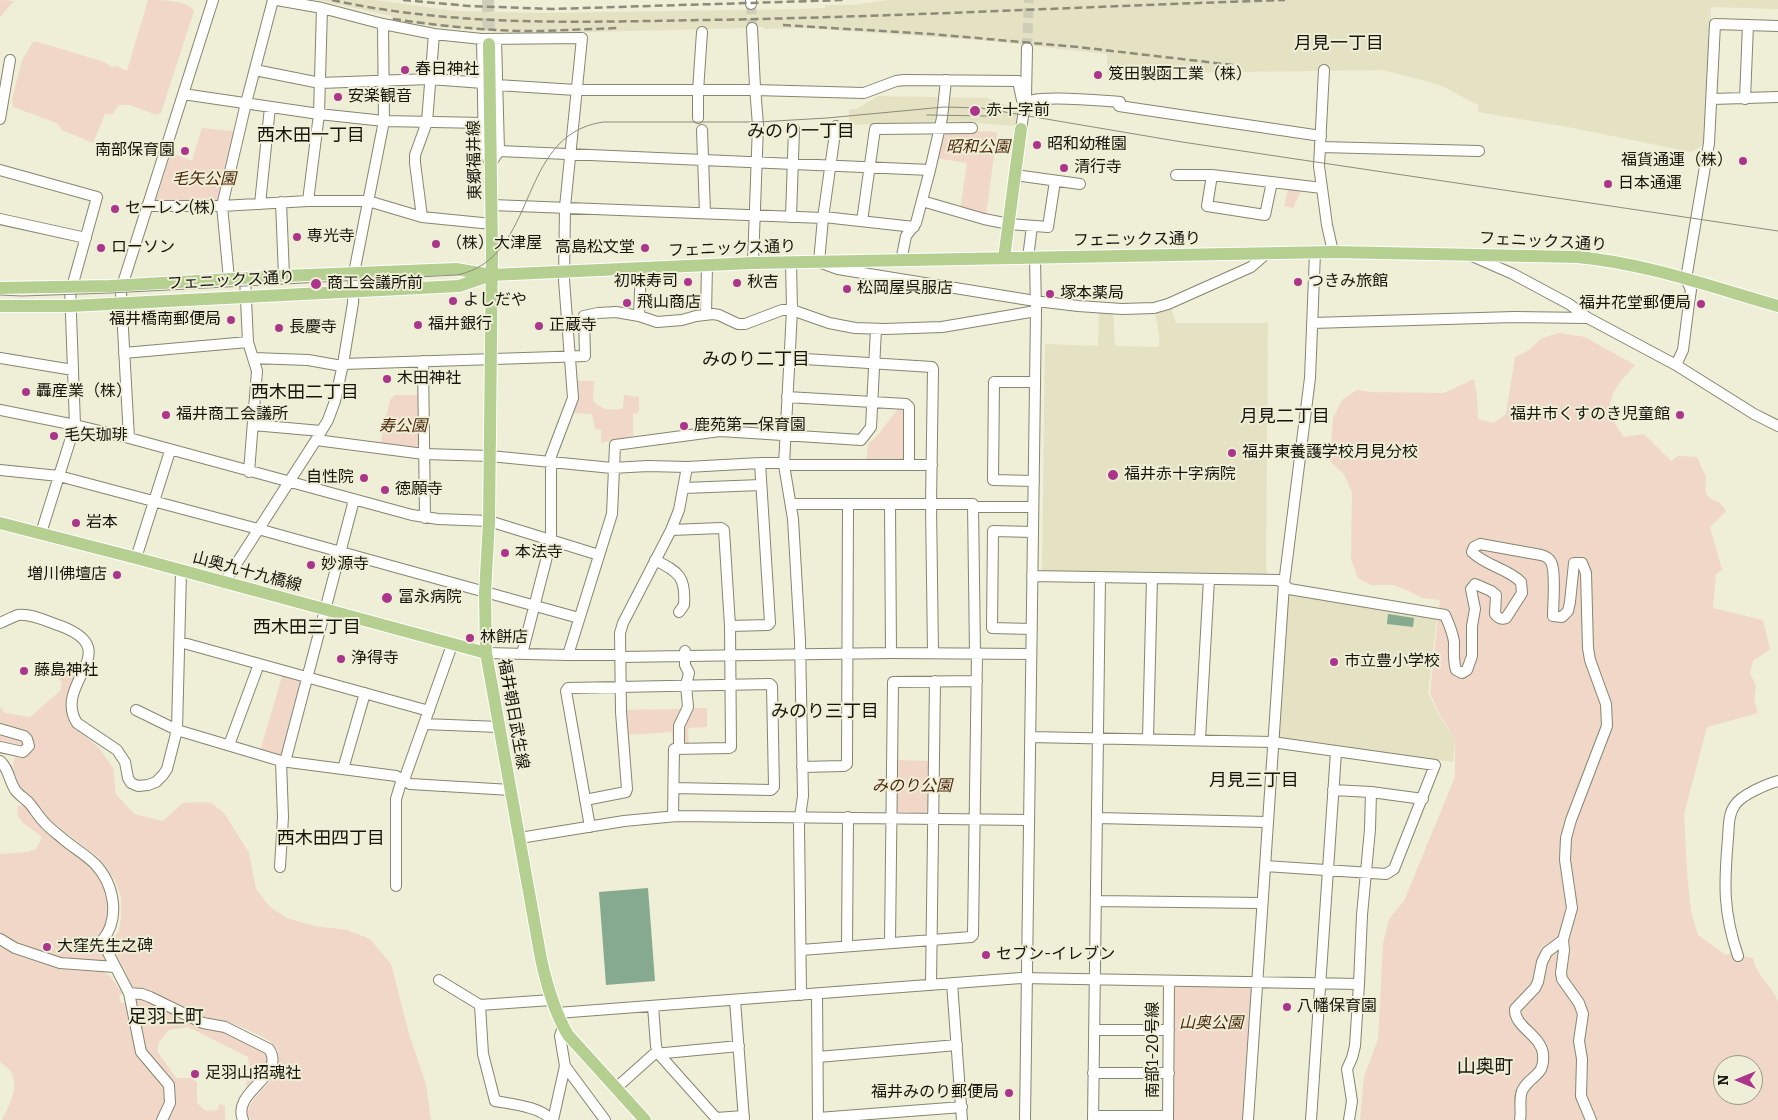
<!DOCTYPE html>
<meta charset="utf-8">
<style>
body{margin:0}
#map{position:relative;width:1778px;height:1120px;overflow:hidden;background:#efeed6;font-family:Bitter,serif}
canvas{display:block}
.north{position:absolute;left:1713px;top:1055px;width:50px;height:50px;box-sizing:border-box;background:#efeed6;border:1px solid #989886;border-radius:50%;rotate:270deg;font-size:14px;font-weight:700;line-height:20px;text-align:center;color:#16160d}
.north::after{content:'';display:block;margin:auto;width:18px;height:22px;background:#ac358c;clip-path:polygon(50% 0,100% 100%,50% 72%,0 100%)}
</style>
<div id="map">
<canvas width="1778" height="1120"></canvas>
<div class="north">N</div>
</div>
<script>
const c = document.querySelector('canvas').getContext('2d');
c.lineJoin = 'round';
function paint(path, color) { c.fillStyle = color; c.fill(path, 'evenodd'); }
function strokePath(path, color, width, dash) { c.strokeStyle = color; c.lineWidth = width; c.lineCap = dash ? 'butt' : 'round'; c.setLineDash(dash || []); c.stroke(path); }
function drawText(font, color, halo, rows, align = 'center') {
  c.font = font + ' Bitter,"Noto Sans JP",serif'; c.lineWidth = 4; c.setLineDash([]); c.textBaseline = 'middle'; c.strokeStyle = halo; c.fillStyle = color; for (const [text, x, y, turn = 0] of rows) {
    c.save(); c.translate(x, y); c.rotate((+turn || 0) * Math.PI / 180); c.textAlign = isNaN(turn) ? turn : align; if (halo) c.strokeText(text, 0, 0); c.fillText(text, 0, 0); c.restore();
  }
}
const built = new Path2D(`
 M317,0H375L456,11L542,13L803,9L825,8V5H854L889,0H1778V9L1711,7L1709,88L1705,144L1691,152L1568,127L1478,112V105L1442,86L1426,81L1383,70L1107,74V54L980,40L801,28L763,29V27H749L748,28L508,34L506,32L448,28L391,21L392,16Z
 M878,96L987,98L1018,109L1015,126L950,121L849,125V109H857Z
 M1171,307L1176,323H1268L1266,564L1267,576L1042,572L1045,344L1098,346L1099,310L1113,311L1115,346L1159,347V335L1155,311Z
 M1291,592L1437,616L1428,693L1440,717L1455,739L1453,762L1281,738L1277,734L1287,595Z`);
const green = new Path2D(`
 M0,0L14,1L0,17Z
 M148,0C160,0 189,0 194,11L161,113L157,115L130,105H118L113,114H105L93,143L62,130L57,123L13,107L12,99L22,60L33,42H38L104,62L111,67L117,66L127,71Z
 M202,128L240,132L221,202L155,203L171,153L192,161Z
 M940,129L997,132L986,215L960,210L967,163L935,158Z
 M1289,186L1303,187L1293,208L1284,206Z
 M1559,333L1585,337L1635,365C1611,392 1599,404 1624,437L1644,434L1671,461L1678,456L1697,457L1706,477L1705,491L1709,498L1720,503L1726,511L1710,527L1722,570L1716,574L1713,608L1763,620L1770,649L1753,661L1750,673L1756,686L1754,700L1758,713L1707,727L1684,814L1687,872L1691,912L1698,935L1726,955L1734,952L1741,956L1753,958C1756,975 1772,986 1778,1001V1120H1360L1364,1077L1378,1039L1383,944L1389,919L1404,901L1455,777V739L1440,715L1430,693L1440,600L1422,598L1407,590L1393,585H1371L1358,578L1351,559L1352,492L1344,474L1330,461L1333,418L1343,399L1357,390L1371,392L1444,393L1474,379L1477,397L1478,419L1494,423L1506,414L1515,357L1529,350L1542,338ZM1723,1065H1753V1095H1723Z
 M575,381H594L593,401C604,411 609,410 623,409L624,395L639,397V412L633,414V436L601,443V430L595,429L592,414L571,413Z
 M395,395H421L419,449L380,445L390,400Z
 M900,406H904L907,458L903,462L866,461L868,444L878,435Z
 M84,664L69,692L67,714L70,722L100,749L113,768L116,794L134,814L163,821L183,803L200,802L211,803L224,813L249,853L256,889L270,907L287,918L314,926L347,930L370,939L391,964L409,1034L426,1084L431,1120H251L247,1115C251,1094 279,1080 279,1060C279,1053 278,1048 272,1043C266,1037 240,1026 231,1023C223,1020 213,1020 205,1017C180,1008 160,990 134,989L110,942L119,931L121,918V897L115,880L98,857L48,819L39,806L15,781L13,764L16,753L32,742L0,725V707L5,713L30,717L60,691L62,684L56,672V666Z
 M283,673L305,679L283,759L260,752Z
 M684,688L693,708H707V727L688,728L689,745H673L672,732L626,735L624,710L682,709Z
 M0,732L23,738L25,745L21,748L0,743Z
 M895,760L929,761V808L925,814H899L895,809Z
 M25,804L100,877L107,890L109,919L104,933L110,964L62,959L16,944L0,935V854L27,852L36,849L42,837C32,828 13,821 18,806Z
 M0,946L21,957L60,969L104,972L111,977L123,994L119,996L121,1003H125L138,1057L165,1086L166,1104L156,1120H2C12,1100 25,1077 0,1062Z
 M1176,985L1250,986L1252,989L1244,1120H1171L1173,988Z
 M141,997L225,1030L267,1051L269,1063L247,1093L246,1084L250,1072L248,1057L188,1027L169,1030L159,1042L157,1051L176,1078H191L197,1082V1103L206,1111L217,1110L220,1104L225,1106V1120H166L174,1104L147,1056L133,999Z`);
const water = new Path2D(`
 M1388,614L1414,618L1413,627L1387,624Z
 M648,888L655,981L606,985L599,892Z`);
const minorTunnel = new Path2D(`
 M751,4L752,28
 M1027,48L1029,0`);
const majorTunnel = new Path2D(`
 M488,0L489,44`);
const minor = new Path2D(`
 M277,0L322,8L383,24L434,34L482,39L582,38L565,207L564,280L573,398L551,456V541L522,654
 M751,0V4
 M752,28L755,87L758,125L753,263
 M482,39L484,153L491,163L499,151L496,39
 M255,70L320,83L430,79L483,83
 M1324,70L1319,166L1327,225L1333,252
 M497,85L576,90H755L864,93L896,81L904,80L1018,81L1022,100C1028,103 1034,99 1041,99C1067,97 1094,100 1120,102L1119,106L1321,136
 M183,94L319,114L384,121L483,123
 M1712,99L1778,97
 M1745,99L1748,25
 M698,118V91L702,32
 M0,119L10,60
 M836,126L823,218L819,262L838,269L1029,300L1078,306L1122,309L1154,308L1168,304L1251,267L1267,253
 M1021,129L1026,98L1027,48
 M702,130L705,213
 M1320,147L1479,151
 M499,151L930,170
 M0,170L97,197L72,287
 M1015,175L1080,184
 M1176,175H1212L1322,188
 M1212,175L1207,206L1265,215L1272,182
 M308,201L319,114L322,8
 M922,201L984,219L1009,224L1048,227L1055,181
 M281,202L284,276
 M260,204L270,107
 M492,205L823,218
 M147,206H222L308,201H368L422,217L492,224
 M422,217L415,163V155L427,122L434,34
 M791,217L794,129
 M824,217L914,227
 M0,219L86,238
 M862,221L875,129L972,128
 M1472,256L1513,274L1569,304L1588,318L1676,365L1754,414L1778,426
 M1028,258L1032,226
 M901,261L906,236L916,223L930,170L942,118L946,80
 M791,262L792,310L784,465L793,519L800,640L803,796L799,824L801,995
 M245,278L248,342L257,371L249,472
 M229,279L222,206L246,103L273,0
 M706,315L707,265
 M639,316L641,269
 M1312,323L1514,317L1588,318
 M124,353L248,342
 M0,358L73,370
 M253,358L308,360L342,366
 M789,358L932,367L933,369L931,504L933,653
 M423,361L425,518
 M343,364L585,356L584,316L598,313L616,312L639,316L657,322L682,320L696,316L713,314L719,315L738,324H745L782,310H792L829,323L855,328L885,329L942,327L1036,311
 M1676,365L1683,350L1689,303L1691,290L1686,279L1709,143L1715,24L1778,26
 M787,397L906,404L909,407V464
 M0,410L75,425L129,438L412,515L438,519L489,521L599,555
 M253,425L321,431
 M129,438L121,293L123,283L213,0
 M316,440L424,454L490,456L612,468L648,466L687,467L760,463
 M784,465H932
 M0,470L59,476L258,529L579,618
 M1034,481L993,480L994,382H1035
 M684,488L761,485
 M791,504H973L975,653
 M890,504L891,653
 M973,507H1033
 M671,530L721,528L724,530L730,626L731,747L729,748L674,749L673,816
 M41,533L75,425L70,287
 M136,558L170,451
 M655,560C679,572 686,577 684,605L679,612
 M1032,576L1279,580L1289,589L1445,615C1449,624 1453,633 1454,642C1454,652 1453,661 1456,670L1462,673L1467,670L1472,656V626L1475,609L1471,589L1475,584L1491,591L1496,595L1495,614C1498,618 1501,620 1506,618L1522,593L1521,582C1507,568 1486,566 1472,552L1474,547L1480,544L1541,555C1545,556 1549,558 1551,562C1556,571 1553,605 1553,616L1562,617L1568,611L1570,602L1574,563H1582L1586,573L1588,648L1590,660L1606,704L1607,726L1571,820L1566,838L1565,860L1572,908L1563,940L1564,950L1561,973L1562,979L1579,1003L1583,1014L1579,1041L1582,1059L1581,1096L1591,1120
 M224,583L316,440L328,420L335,401L343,364L353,303L354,273L384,121L383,24
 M0,623C5,621 12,617 18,615C29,613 44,620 55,624C131,649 51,682 77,723L117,750L125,762L128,778L131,783L138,786L148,785L156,782L163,775L167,769L177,730L181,571
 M730,626L768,625L770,623L760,463H784
 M1032,629L992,628L993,531L1033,532
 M180,642L429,711
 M486,653L568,655L612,514L615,445L720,431L861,440L871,427L876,329
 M568,655H620
 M620,657L891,653L1031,654
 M136,710L177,730L281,761L396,776L410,784L511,790
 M424,724L499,727
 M0,729L24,736L27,739L29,746L23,752L0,747
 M1030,737L1272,742L1435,765L1394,869L1386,874L1265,866
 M1148,738L1152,578
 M1200,740L1209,579
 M229,745L259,664
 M679,749V726L688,707L686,685L689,673L685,665V651
 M0,761C9,768 9,782 16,791C20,796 26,799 30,804C35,810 39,817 44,822C49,828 56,833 62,838C72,847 85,854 95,864C114,884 121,918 102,941L129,993L141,1052L169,1085L170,1103L162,1120
 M285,762L354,500
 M802,767L844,766L847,764L848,504
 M343,769L365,693
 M404,780L452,645
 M1333,790L1371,792L1423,799
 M585,800L626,792L627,789L621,712L620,633L623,623L671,530L679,510L687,467
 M1097,818L1267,822
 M590,827L566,691L568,688L770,684L772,686L774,787L771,790L674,788
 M520,838L624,821L677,816L1029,820
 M280,867L283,817L281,761
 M396,886V799L402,779
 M1096,901L1262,903
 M0,939L15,948L60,963L115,967
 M890,943L893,682L977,681
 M847,946L848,817
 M801,950L971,937L973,935L977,653
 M1738,956C1723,912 1724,884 1728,838C1729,827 1728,814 1735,805C1741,795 1767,784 1778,781
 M439,980L480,1005L551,1000
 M952,983L962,1120
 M931,985L935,681
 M129,993L142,994L150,997L203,1023L225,1027L269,1049C287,1076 231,1091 243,1120
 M817,994L818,1120
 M735,1000L744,1120
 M480,1005L483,1054L495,1101C511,1104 542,1107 551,1120
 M653,1006L656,1046L658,1053L716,1118L744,1116
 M557,1013L1021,978L1359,984
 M563,1027L560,1036L565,1066L605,1120
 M1094,1030H1169
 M818,1057L957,1045
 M1093,1073H1169
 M616,1088L654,1054L739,1046
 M1093,1116H1168
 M818,1118L962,1107
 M553,1120L565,1066
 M1025,1120L1036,311L1035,258
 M1093,1120L1100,577
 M1168,1120L1169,981
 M1248,1120L1284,584L1310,378L1315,252
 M1311,1120L1336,752
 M1349,1120L1352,1101L1347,1069L1352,1058L1355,1046L1359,984L1362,915L1370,829L1371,792
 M1520,1120C1522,1111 1518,1097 1523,1089C1532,1074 1545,1076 1543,1054C1541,1035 1514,1027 1515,1009L1535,988L1538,982L1542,962L1547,952L1563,940`);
const major = new Path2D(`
 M489,44L492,251L489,521L485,593L486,653L541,959C547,986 554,1011 568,1035L645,1120
 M1004,258L1021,129
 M0,288L110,286L284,276L456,269L491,275L753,263L1333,252L1577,257C1645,263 1712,287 1778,306
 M0,306H70L459,286L491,275
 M0,523L136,558L486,653`);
const tram = new Path2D(`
 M927,115L987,116
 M0,295L22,296L110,293L457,275C540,258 515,135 603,122H758L827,118L944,107L981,108L1182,142L1778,231`);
const rail = new Path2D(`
 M332,0C455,27 580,22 705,20C899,17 1092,6 1285,0
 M403,0L469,6L553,9L844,0
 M393,19C443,26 494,32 545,31C569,30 593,29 618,28
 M783,25L931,34L1078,47L1233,65`);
const markers = [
 [405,70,5,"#ac358c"],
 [1098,75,5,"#ac358c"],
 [338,97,5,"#ac358c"],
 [975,111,6,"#ac358c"],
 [1037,145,5,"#ac358c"],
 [185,151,5,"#ac358c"],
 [1743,161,5,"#ac358c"],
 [1064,168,5,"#ac358c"],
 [1608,184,5,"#ac358c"],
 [115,209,5,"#ac358c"],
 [297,237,5,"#ac358c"],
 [436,244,5,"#ac358c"],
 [101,248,5,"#ac358c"],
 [645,248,5,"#ac358c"],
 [688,282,5,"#ac358c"],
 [1298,282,5,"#ac358c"],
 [737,283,5,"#ac358c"],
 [316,284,6,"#ac358c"],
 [847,289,5,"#ac358c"],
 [1050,294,5,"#ac358c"],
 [453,301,5,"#ac358c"],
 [627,303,5,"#ac358c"],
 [1701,304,5,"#ac358c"],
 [231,320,5,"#ac358c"],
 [418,325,5,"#ac358c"],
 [539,326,5,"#ac358c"],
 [279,328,5,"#ac358c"],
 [387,379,5,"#ac358c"],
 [26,392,5,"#ac358c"],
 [166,415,5,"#ac358c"],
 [1680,415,5,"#ac358c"],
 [684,426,5,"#ac358c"],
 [54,436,5,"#ac358c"],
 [1232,453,5,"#ac358c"],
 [1113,475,6,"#ac358c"],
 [364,478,5,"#ac358c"],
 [385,490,5,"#ac358c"],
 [76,523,5,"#ac358c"],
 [505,553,5,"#ac358c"],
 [311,565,5,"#ac358c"],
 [117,575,5,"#ac358c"],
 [387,598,6,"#ac358c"],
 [470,638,5,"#ac358c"],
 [341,659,5,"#ac358c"],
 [1334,662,5,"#ac358c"],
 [24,671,5,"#ac358c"],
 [47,947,5,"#ac358c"],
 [986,955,5,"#ac358c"],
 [1287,1007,5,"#ac358c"],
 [195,1074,5,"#ac358c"],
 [1009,1093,5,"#ac358c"]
];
const poiNames = [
 ["春日神社",415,70],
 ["笈田製函工業（株）",1108,75],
 ["安楽観音",348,97],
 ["赤十字前",986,111],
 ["昭和幼稚園",1047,145],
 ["南部保育園",175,151,"right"],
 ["福貨通運（株）",1733,161,"right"],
 ["清行寺",1074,168],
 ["日本通運",1618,184],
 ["セーレン(株)",125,209],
 ["専光寺",307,237],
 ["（株）大津屋",446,244],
 ["ローソン",111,248],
 ["高島松文堂",635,248,"right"],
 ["初味寿司",678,282,"right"],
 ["つきみ旅館",1308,282],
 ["秋吉",747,283],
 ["商工会議所前",327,284],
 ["松岡屋呉服店",857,289],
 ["塚本薬局",1060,294],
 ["よしだや",463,301],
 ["飛山商店",637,303],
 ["福井花堂郵便局",1691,304,"right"],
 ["福井橋南郵便局",221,320,"right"],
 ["福井銀行",428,325],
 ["正蔵寺",549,326],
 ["長慶寺",289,328],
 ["木田神社",397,379],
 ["轟産業（株）",36,392],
 ["福井商工会議所",176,415],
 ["福井市くすのき児童館",1670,415,"right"],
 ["鹿苑第一保育園",694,426],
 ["毛矢珈琲",64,436],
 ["福井東養護学校月見分校",1242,453],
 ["福井赤十字病院",1124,475],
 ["自性院",354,478,"right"],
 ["徳願寺",395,490],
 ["岩本",86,523],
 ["本法寺",515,553],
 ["妙源寺",321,565],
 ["増川佛壇店",107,575,"right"],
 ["冨永病院",398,598],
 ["林餅店",480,638],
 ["浄得寺",351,659],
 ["市立豊小学校",1344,662],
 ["藤島神社",34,671],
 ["大窪先生之碑",57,947],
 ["セブン-イレブン",996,955],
 ["八幡保育園",1297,1007],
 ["足羽山招魂社",205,1074],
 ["福井みのり郵便局",999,1093,"right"]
];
const parkNames = [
 ["昭和公園",978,148],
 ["毛矢公園",204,180],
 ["寿公園",403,427],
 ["みのり公園",912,787],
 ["山奥公園",1211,1024]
];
const streetNames = [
 ["東郷福井線",475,160,-91],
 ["フェニックス通り",1137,240,-1],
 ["フェニックス通り",1543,242,3],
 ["フェニックス通り",732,249,-2],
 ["フェニックス通り",231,281,-3],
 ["山奥九十九橋線",247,572,15],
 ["福井朝日武生線",513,714,80],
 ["南部1-20号線",1154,1050,-90]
];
const neighbourhoodNames = [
 ["月見一丁目",1339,44],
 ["みのり一丁目",801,132],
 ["西木田一丁目",311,136],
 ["みのり二丁目",756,360],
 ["西木田二丁目",305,393],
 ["月見二丁目",1285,417],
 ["西木田三丁目",307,628],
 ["みのり三丁目",825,712],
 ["月見三丁目",1254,781],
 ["西木田四丁目",331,839]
];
const quarterNames = [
 ["足羽上町",166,1018],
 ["山奥町",1485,1068]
];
paint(built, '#e4e2c3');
paint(green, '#f0d7c7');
paint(water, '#86aa90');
strokePath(minorTunnel, '#ceceb8', 10, [10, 5]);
strokePath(majorTunnel, '#ceceb8', 12, [12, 6]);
strokePath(minor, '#86856f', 12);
strokePath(major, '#fff', 14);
strokePath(minor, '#fff', 10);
strokePath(major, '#b4cf90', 12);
strokePath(tram, '#8c8b7a', 1);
strokePath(rail, '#8c8b7a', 2.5, [8, 4]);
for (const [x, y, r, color] of markers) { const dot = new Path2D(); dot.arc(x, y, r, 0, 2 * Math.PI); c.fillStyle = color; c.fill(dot); strokePath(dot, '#efeed6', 2); }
drawText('16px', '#16160d', '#efeed6', poiNames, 'left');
drawText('italic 16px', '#4d290d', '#efeed6', parkNames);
drawText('16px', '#16160d', '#efeed6', streetNames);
drawText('18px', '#16160d', '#efeed6', neighbourhoodNames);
drawText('19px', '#16160d', '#efeed6', quarterNames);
</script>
